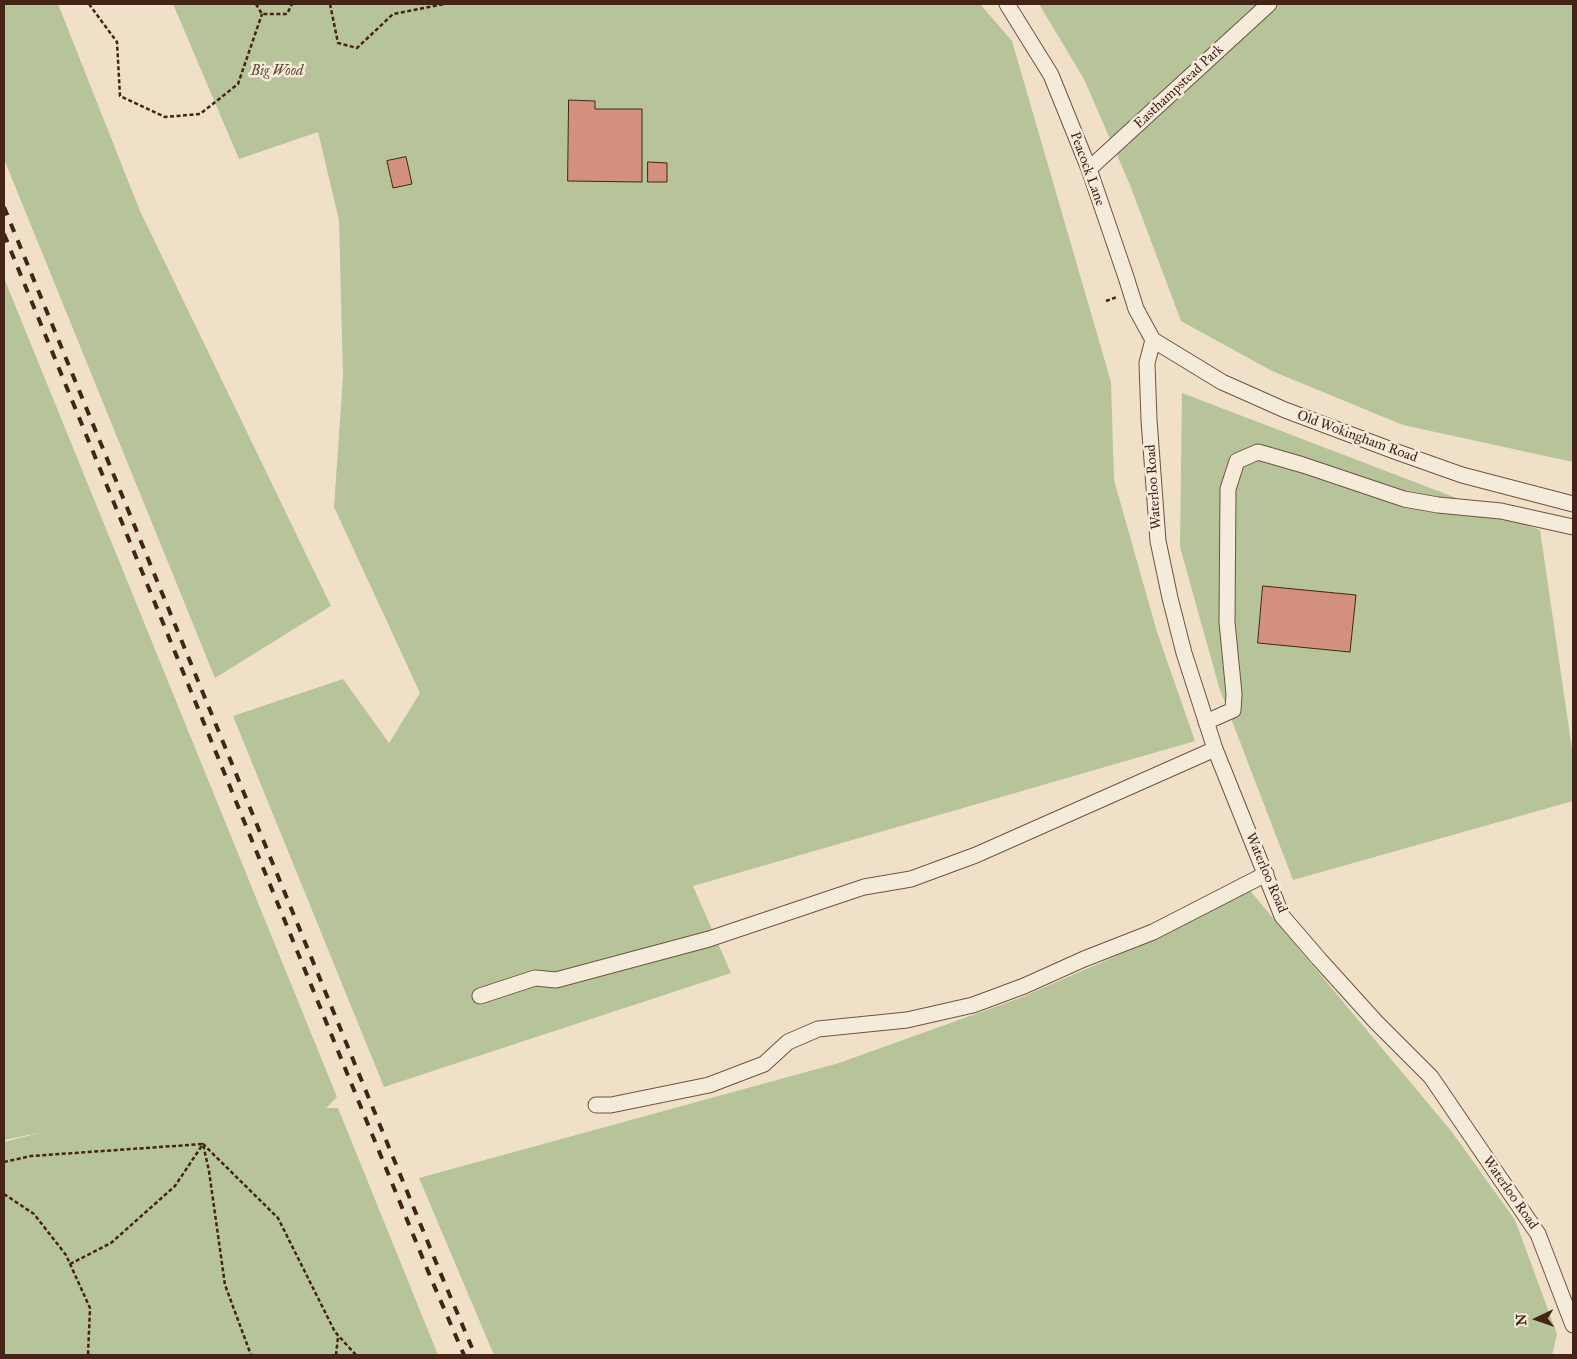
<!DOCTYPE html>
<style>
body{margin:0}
#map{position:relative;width:1577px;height:1359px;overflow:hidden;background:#f0e0c8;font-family:"IM FELL Great Primer",serif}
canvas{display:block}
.frame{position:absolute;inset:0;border:5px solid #442415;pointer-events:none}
.north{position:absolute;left:1512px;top:1294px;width:50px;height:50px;-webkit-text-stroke:4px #f5ebdb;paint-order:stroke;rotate:267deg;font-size:14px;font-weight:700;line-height:20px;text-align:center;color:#442415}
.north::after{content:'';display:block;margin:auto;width:18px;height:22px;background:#442415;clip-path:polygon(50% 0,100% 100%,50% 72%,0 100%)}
</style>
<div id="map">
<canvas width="1577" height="1359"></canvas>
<div class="frame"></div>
<div class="north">N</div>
</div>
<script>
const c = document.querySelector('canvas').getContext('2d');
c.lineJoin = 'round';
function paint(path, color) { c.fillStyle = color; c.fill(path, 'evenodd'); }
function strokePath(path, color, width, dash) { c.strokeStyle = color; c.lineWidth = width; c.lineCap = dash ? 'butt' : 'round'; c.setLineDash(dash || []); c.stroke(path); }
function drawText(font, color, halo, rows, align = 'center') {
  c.font = font + ' "IM FELL Great Primer",serif'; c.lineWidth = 5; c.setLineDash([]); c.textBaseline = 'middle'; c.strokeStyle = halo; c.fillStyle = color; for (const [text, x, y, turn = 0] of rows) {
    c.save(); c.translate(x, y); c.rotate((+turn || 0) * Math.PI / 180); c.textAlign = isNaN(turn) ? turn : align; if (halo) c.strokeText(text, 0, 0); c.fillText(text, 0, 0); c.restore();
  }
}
const green = new Path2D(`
 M4,4H58L140,211L331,606L215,678L4,159Z
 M173,4H980L1012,41L1111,382L1114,480L1157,632L1195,741L693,886L731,973L384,1087L233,716L343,679L389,743L420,693L334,507L343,377L339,220L318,132L239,159Z
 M1039,4H1573V462L1403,425L1272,371L1181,321L1130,185L1084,79Z
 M4,278L337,1097L326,1108H338L438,1355H4V1142L43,1132L4,1140Z
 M1182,393L1540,530L1573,756V801L1293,880L1219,687L1180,547Z
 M1247,887L1452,1132L1515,1220L1557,1334L1552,1355H494L419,1178L839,1063L1020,998L1148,942Z`);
const building = new Path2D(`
 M569,100L595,101V109H642V182L568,181Z
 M406,157L412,184L393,188L387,161Z
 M648,162L667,163V182H648Z
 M1263,586L1356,595L1350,652L1258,643Z`);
const path = new Path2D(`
 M89,4L117,42L120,96L165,117L200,114L238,84L262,14
 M256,4L262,14H287L292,4
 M330,4L338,43L357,48L393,14L445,4
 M1106,301L1117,297
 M4,1162L31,1156L203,1144L209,1171L225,1285L251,1355
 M4,1194L34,1214L66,1255L90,1308L88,1355
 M70,1264L111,1243L175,1186L203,1144L278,1218L335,1332L356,1355
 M336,1355L338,1337`);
const minor = new Path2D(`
 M1007,4L1051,75L1089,169L1126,277L1136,309L1153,340
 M1089,169L1269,4
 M1153,340L1147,363L1149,420L1158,541L1170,598L1184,653L1215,749L1282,916L1319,959L1376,1022L1431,1077L1538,1234L1573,1325
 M1153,340L1222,382L1285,410L1397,452L1462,475L1573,504
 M1206,722L1233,710L1234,694L1227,622L1228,489L1237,461L1258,452L1303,465L1404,499L1438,505L1501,511L1573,527
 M480,996L535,978L556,980L709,939L864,887L911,879L976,855L1215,749
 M596,1105H611L709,1085L764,1064L788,1042L818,1029L907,1020L973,1005L1024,986L1084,959L1153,932L1266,874`);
const rail = new Path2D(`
 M4,207L440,1272L475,1355
 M4,234L430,1276L464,1355`);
const parkNames = [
 ["Big Wood",277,72]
];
const streetNames = [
 ["Easthampstead Park",1179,87,-43],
 ["Peacock Lane",1087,169,70],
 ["Old Wokingham Road",1357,437,20],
 ["Waterloo Road",1154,487,-94],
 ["Waterloo Road",1266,873,67],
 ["Waterloo Road",1510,1193,55]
];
paint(green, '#b7c398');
paint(building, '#d3907c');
strokePath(building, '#442415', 1);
strokePath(minor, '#6f5342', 17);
strokePath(path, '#442415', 2.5, [4, 2.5]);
strokePath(minor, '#f5ebdb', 15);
strokePath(rail, '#442415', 4, [9, 9]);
drawText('italic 14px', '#614c36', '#f5ebdb', parkNames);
drawText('14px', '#442415', '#f5ebdb', streetNames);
</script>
